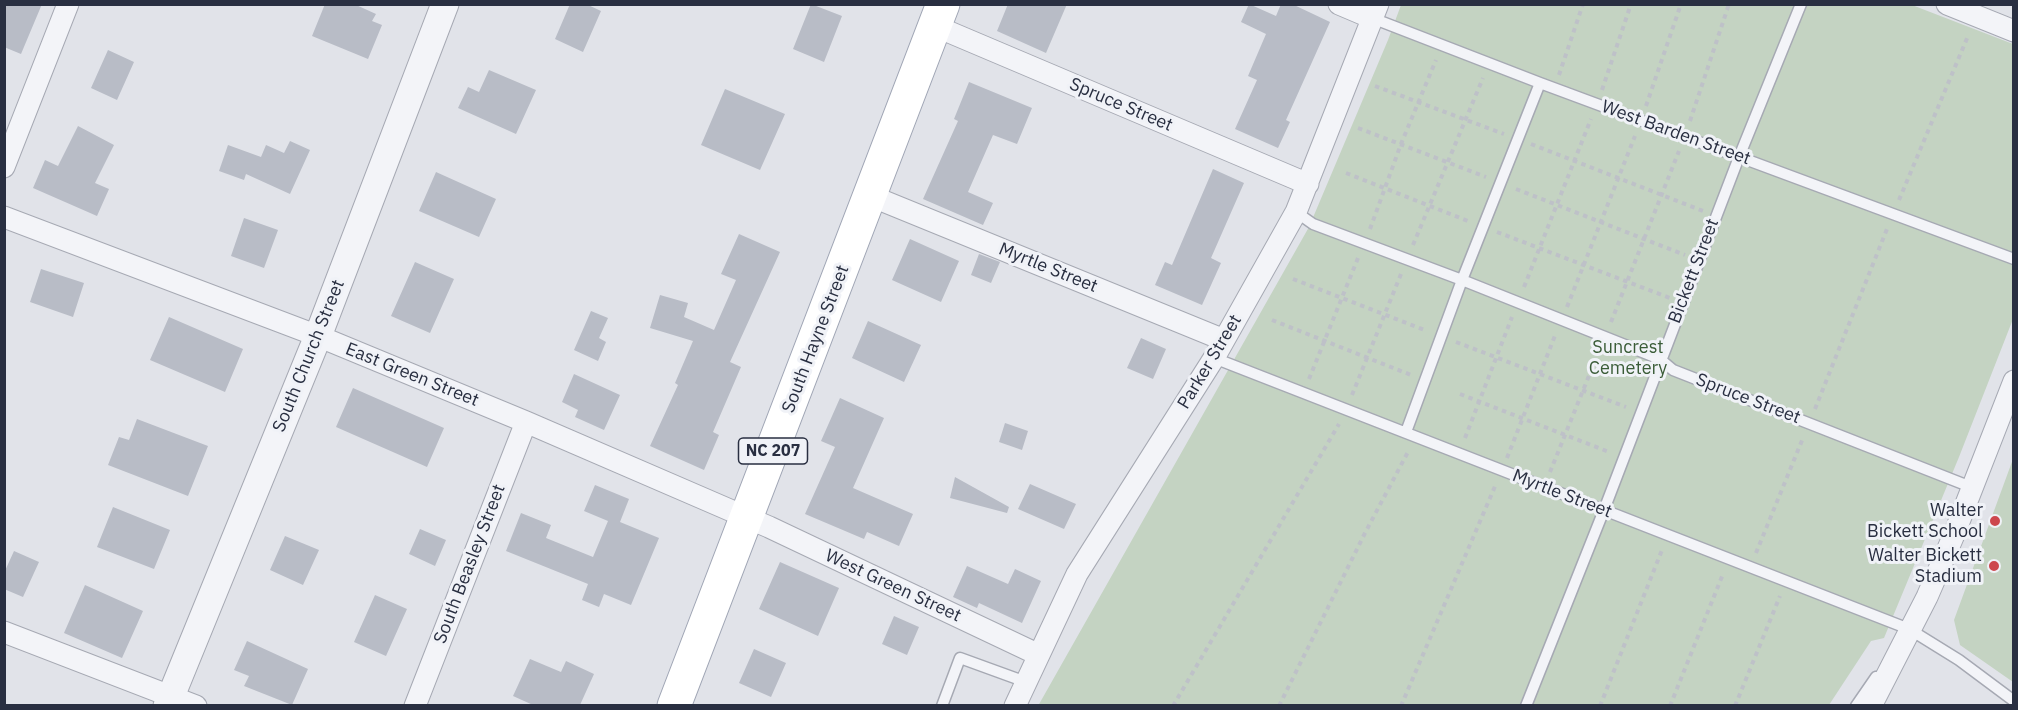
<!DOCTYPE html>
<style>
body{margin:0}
#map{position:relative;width:2018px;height:710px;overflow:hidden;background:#e1e3e9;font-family:"IBM Plex Sans",sans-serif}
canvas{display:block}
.frame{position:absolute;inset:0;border:6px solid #292f41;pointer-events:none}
</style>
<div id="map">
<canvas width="2018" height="710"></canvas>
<div class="frame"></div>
</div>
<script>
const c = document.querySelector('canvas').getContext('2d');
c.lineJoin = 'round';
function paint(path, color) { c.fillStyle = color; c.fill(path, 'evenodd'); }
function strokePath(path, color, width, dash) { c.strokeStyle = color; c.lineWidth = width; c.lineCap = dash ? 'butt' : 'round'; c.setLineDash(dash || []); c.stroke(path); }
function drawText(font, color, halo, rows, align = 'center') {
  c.font = font + ' "IBM Plex Sans",sans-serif'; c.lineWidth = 6; c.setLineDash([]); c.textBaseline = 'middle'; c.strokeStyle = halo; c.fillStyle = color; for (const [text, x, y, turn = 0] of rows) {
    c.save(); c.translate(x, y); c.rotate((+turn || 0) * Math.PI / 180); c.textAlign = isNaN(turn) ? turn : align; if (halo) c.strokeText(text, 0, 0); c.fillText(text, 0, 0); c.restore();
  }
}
const green = new Path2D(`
 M1401,5H1912L2013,44V319L1959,457L1884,638L1871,641L1829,705L1038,706L1309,227L1388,40Z
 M2013,459V682L1960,645L1954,620Z`);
const building = new Path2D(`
 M4,4H42L21,54L4,47Z
 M325,4H354L376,14L372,21L382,25L368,59L312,36Z
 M570,4H586L601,11L583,52L555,39Z
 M811,4L842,16L824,62L793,49Z
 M1008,4H1067L1046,53L997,31Z
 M1249,4L1276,16L1281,4H1292L1330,22L1286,120L1290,122L1278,148L1235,129L1257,80L1248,76L1266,34L1241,22Z
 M108,50L134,62L117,100L91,88Z
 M489,70L536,90L516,134L458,108L468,87L479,92Z
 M969,82L1032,108L1017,144L993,135L968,192L993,203L983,225L923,199L958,121L954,119Z
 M725,89L785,114L760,170L701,145Z
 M78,126L114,145L95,183L109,189L97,216L33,188L45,160L58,166Z
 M290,141L310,150L290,194L246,174L244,180L219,171L228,145L261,157L266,145L284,153Z
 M1213,169L1244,183L1211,258L1221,263L1202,305L1155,285L1165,262L1172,265Z
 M436,172L496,199L479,237L419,211Z
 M244,218L278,230L264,268L231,256Z
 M739,234L780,252L730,362L741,367L713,432L719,435L704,470L650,446L678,385L675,383L693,341L650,328L660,295L688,303L684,317L714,330L736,280L721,274Z
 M910,239L959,261L941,302L892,280Z
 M979,254L1000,262L991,283L971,275Z
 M415,262L454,279L430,333L391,316Z
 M41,269L84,283L73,317L30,302Z
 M591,311L608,318L599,338L606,342L598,361L574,350Z
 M169,317L243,349L225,392L150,360Z
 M868,321L921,345L904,382L852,358Z
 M1141,338L1166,349L1153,379L1127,368Z
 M574,374L620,395L604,430L575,417L578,410L562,402Z
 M353,388L444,428L427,467L336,427Z
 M840,398L884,418L853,488L913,514L899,546L867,532L864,539L805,514L835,447L821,441Z
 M137,419L208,446L188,496L108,465L119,437L129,440Z
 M1005,423L1028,431L1022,450L999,442Z
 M955,477L1009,507L1007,513L950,498Z
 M1030,484L1076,504L1064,529L1018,509Z
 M595,485L629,499L620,522L659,538L631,605L604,594L599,607L582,600L588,584L506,551L521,513L551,525L546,538L593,557L608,521L584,511Z
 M113,507L170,530L154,569L97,547Z
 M420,529L446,540L435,566L409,554Z
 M285,536L319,550L303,585L270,570Z
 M14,551L39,562L23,597L4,589V573Z
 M780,562L839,588L818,636L759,609Z
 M967,566L1008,584L1015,569L1041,581L1022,623L979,603L977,608L953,597Z
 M85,585L143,611L122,658L64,633Z
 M375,595L407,609L386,656L354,642Z
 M894,616L919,627L907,655L882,644Z
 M247,641L308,669L292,705L244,686L249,676L234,670Z
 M754,649L786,663L771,697L739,683Z
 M530,659L561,672L566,661L594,674L580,705H533L513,696Z`);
const path = new Path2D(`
 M1559,75L1583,4
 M1375,86L1504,134
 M1602,90L1631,4
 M1646,106L1681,4
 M1690,121L1729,4
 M1358,128L1486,177
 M1531,144L1703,211
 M1346,173L1468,221
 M1516,189L1685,255
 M1899,200L1968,36
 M1370,229L1401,144L1436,60
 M1497,232L1670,298
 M1413,245L1483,78
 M1293,279L1427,331
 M1524,287L1591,119
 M1567,307L1635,136
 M1272,320L1411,375
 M1611,322L1679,151
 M1456,342L1626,407
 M1309,379L1358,258
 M1460,394L1609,452
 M1352,395L1401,274
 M1815,409L1887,229
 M1465,438L1512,317
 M1507,458L1556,333
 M1550,472L1599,351
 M1756,553L1803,438
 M1173,706L1339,424
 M1279,706L1365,533L1409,450
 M1401,706L1496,484
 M1600,706L1662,550
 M1670,706L1723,574
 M1735,706L1780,596`);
const service = new Path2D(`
 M1372,18L1540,83L2014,259
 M1296,212L1313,224L1462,280L1660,359L1673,370L1971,487
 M1214,358L1909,629L1959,660L2014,701
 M1406,432L1462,280L1540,83
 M942,706L960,658L1026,682
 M1526,706L1604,510L1739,157L1801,4
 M1856,706L1876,677`);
const minor = new Path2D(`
 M1339,4L1372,18
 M1947,4L2014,31
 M935,26L1308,184
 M4,167L68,4
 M871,196L1224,340
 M4,217L318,336L526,422L769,527L1039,655
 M4,632L196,706
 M415,706L526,422
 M1015,706L1077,574L1214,358L1296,212L1378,4
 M1871,706L1927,597L1953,537L2014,381`);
const tertiary = new Path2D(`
 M167,706L318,336L445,4`);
const primary = new Path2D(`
 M674,706L943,4`);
const markers = [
 [1995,521,6,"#cd474d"],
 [1994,566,6,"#cd474d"]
];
const shields = [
 [773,451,69]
];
const shieldNames = [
 ["NC 207",773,451]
];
const streetNames = [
 ["Spruce Street",1121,105,23],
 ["West Barden Street",1676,133,20],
 ["Myrtle Street",1048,268,22],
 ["Bickett Street",1694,271,-69],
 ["South Hayne Street",816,339,-69],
 ["South Church Street",309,356,-68],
 ["Parker Street",1210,362,-59],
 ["East Green Street",412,375,22],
 ["Spruce Street",1748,399,21],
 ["Myrtle Street",1562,494,21],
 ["South Beasley Street",470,564,-69],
 ["West Green Street",893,586,25]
];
const parkNames = [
 ["Suncrest",1628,348],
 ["Cemetery",1628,369]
];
const poiNames = [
 ["Walter",1983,511],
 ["Bickett School",1983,532],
 ["Walter Bickett",1982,556],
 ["Stadium",1982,577]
];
paint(green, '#c4d3c2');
paint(building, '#b8bcc6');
strokePath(service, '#a6a9b3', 13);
strokePath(minor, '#a6a9b3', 23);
strokePath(tertiary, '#a6a9b3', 29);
strokePath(primary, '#a0a6b5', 35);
strokePath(path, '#bec1c8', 4, [4.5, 4.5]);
strokePath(service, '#f3f4f8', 10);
strokePath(minor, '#f3f4f8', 21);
strokePath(tertiary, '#f3f4f8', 27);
strokePath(primary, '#fff', 33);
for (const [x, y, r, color] of markers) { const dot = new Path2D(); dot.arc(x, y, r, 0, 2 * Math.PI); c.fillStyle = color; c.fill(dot); strokePath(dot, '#f0f2f7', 2); }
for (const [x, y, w] of shields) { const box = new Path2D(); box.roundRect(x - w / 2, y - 13, w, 26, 4.5); c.fillStyle = '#f0f2f7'; c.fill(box); strokePath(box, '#292f41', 1.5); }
drawText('bold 16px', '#292f41', null, shieldNames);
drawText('18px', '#292f41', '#f0f2f7', streetNames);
drawText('18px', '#3a5c37', '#f0f2f7', parkNames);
drawText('18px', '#292f41', '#f0f2f7', poiNames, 'right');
</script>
